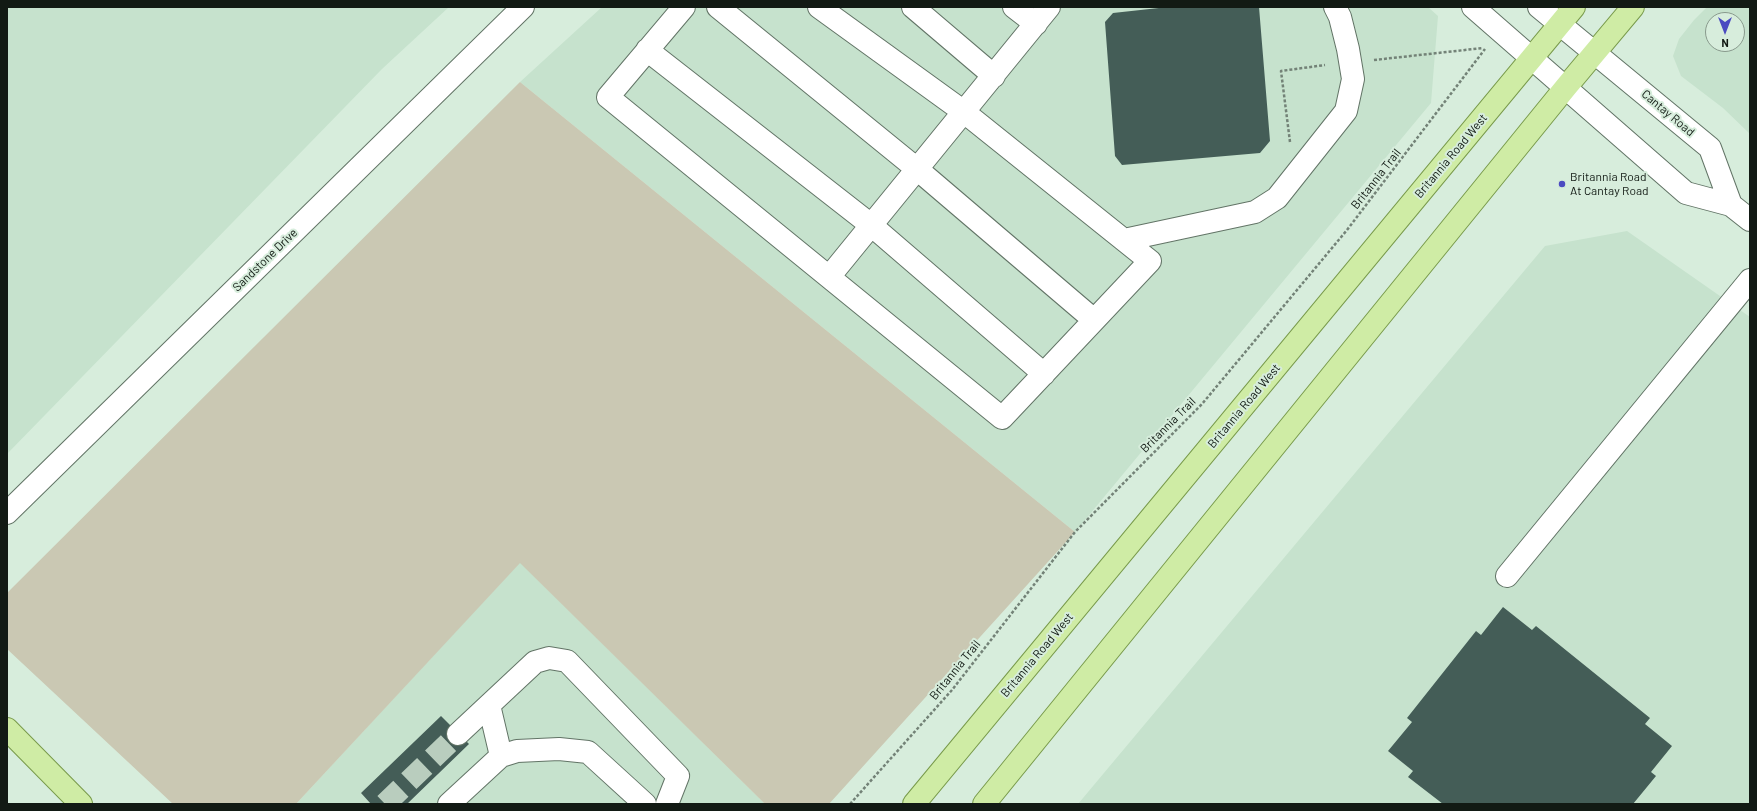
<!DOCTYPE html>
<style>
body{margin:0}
#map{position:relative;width:1757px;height:811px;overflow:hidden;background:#d7eddc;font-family:Barlow,sans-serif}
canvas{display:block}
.frame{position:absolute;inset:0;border:8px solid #121a14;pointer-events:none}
.north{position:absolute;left:1705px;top:12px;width:40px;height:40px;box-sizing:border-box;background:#d7eddc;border:1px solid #88998c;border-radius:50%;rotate:180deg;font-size:11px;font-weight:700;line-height:16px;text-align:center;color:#121a14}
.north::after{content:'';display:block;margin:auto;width:14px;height:18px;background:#4b4bc1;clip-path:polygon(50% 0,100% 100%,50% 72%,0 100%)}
</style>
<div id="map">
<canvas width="1757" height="811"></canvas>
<div class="frame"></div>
<div class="north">N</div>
</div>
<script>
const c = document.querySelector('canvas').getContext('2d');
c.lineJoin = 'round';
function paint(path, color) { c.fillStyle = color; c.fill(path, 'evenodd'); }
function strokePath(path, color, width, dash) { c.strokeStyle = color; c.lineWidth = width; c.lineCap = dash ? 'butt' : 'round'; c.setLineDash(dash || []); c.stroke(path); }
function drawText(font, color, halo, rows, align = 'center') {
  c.font = font + ' Barlow,sans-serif'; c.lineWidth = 4; c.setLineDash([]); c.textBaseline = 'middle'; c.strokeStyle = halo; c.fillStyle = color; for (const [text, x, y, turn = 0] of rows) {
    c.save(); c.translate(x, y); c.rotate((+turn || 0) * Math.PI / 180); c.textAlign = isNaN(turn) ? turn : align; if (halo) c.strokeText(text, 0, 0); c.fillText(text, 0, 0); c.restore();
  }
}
const built = new Path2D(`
 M7,7H449L382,69L7,454Z
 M602,7H1428L1438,16L1431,103L1075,532L520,82Z
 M1707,7H1750V134L1723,108L1681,76L1673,56L1679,39L1694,20ZM1713,20H1737V44H1713Z
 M1627,231L1750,317V804H1078L1545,246Z
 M520,562L765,804H296Z`);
const green = new Path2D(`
 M520,82L1075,532L829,804H765L520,563L296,804H173L7,649V593Z`);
const building = new Path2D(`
 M1168,7H1259L1270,141L1260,153L1122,165L1115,156L1105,22L1113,13Z
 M1503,607L1532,630L1536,626L1650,718L1645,724L1672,746L1651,772L1656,776L1633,804H1443L1408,777L1413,771L1388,751L1412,722L1407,718L1476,631L1481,635Z
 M441,716L469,744L407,804H371L361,793Z`);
const minorTunnel = new Path2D(`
 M385,804L458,734`);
const path = new Path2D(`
 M1374,60L1483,48
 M1290,142L1281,71L1325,65
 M850,804L952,690L1075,532L1202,404L1347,230L1485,49`);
const minor = new Path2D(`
 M684,7L608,97L1002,418L1150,261L964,112L819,7
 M718,7L917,169L1094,320
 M913,7L994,76
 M1014,7L1036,24
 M1473,7L1686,193L1731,205L1750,220
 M1539,7L1710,148L1731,205
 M647,50L871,225L1044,374
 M1124,240L1255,212L1277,198L1346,111L1353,79L1348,49L1340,17L1335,7
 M829,277L1049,7
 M7,513L523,7
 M1507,576L1750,280
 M489,705L501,756
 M458,734L535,662L549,658L567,661L678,776L667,804
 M449,804L501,756L517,751L559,749L588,752L645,804`);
const major = new Path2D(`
 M7,729L81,804
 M914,804L1574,7
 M984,804L1566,87L1633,7`);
const markers = [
 [1562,184,4,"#4b4bc1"]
];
const streetNames = [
 ["Cantay Road",1668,113,40],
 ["Britannia Road West",1451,156,-50],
 ["Britannia Trail",1376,179,-52],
 ["Sandstone Drive",265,260,-44],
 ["Britannia Road West",1244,406,-50],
 ["Britannia Trail",1168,425,-45],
 ["Britannia Road West",1037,655,-50],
 ["Britannia Trail",955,670,-51]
];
const poiNames = [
 ["Britannia Road",1570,177],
 ["At Cantay Road",1570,191]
];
paint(built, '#c6e2cd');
paint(green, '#cac8b3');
paint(building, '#445d57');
strokePath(minorTunnel, '#b9cdbe', 22, [22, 11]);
strokePath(minor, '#627466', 24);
strokePath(major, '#789a4b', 24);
strokePath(path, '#738277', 2.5, [3, 2]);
strokePath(minor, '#fff', 22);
strokePath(major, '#cfeca5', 22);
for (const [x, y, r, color] of markers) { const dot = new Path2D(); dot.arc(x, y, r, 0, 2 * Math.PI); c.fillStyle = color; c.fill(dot); strokePath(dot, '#d7eddc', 1.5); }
drawText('12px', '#121a14', '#d7eddc', streetNames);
drawText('12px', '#121a14', '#d7eddc', poiNames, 'left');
</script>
